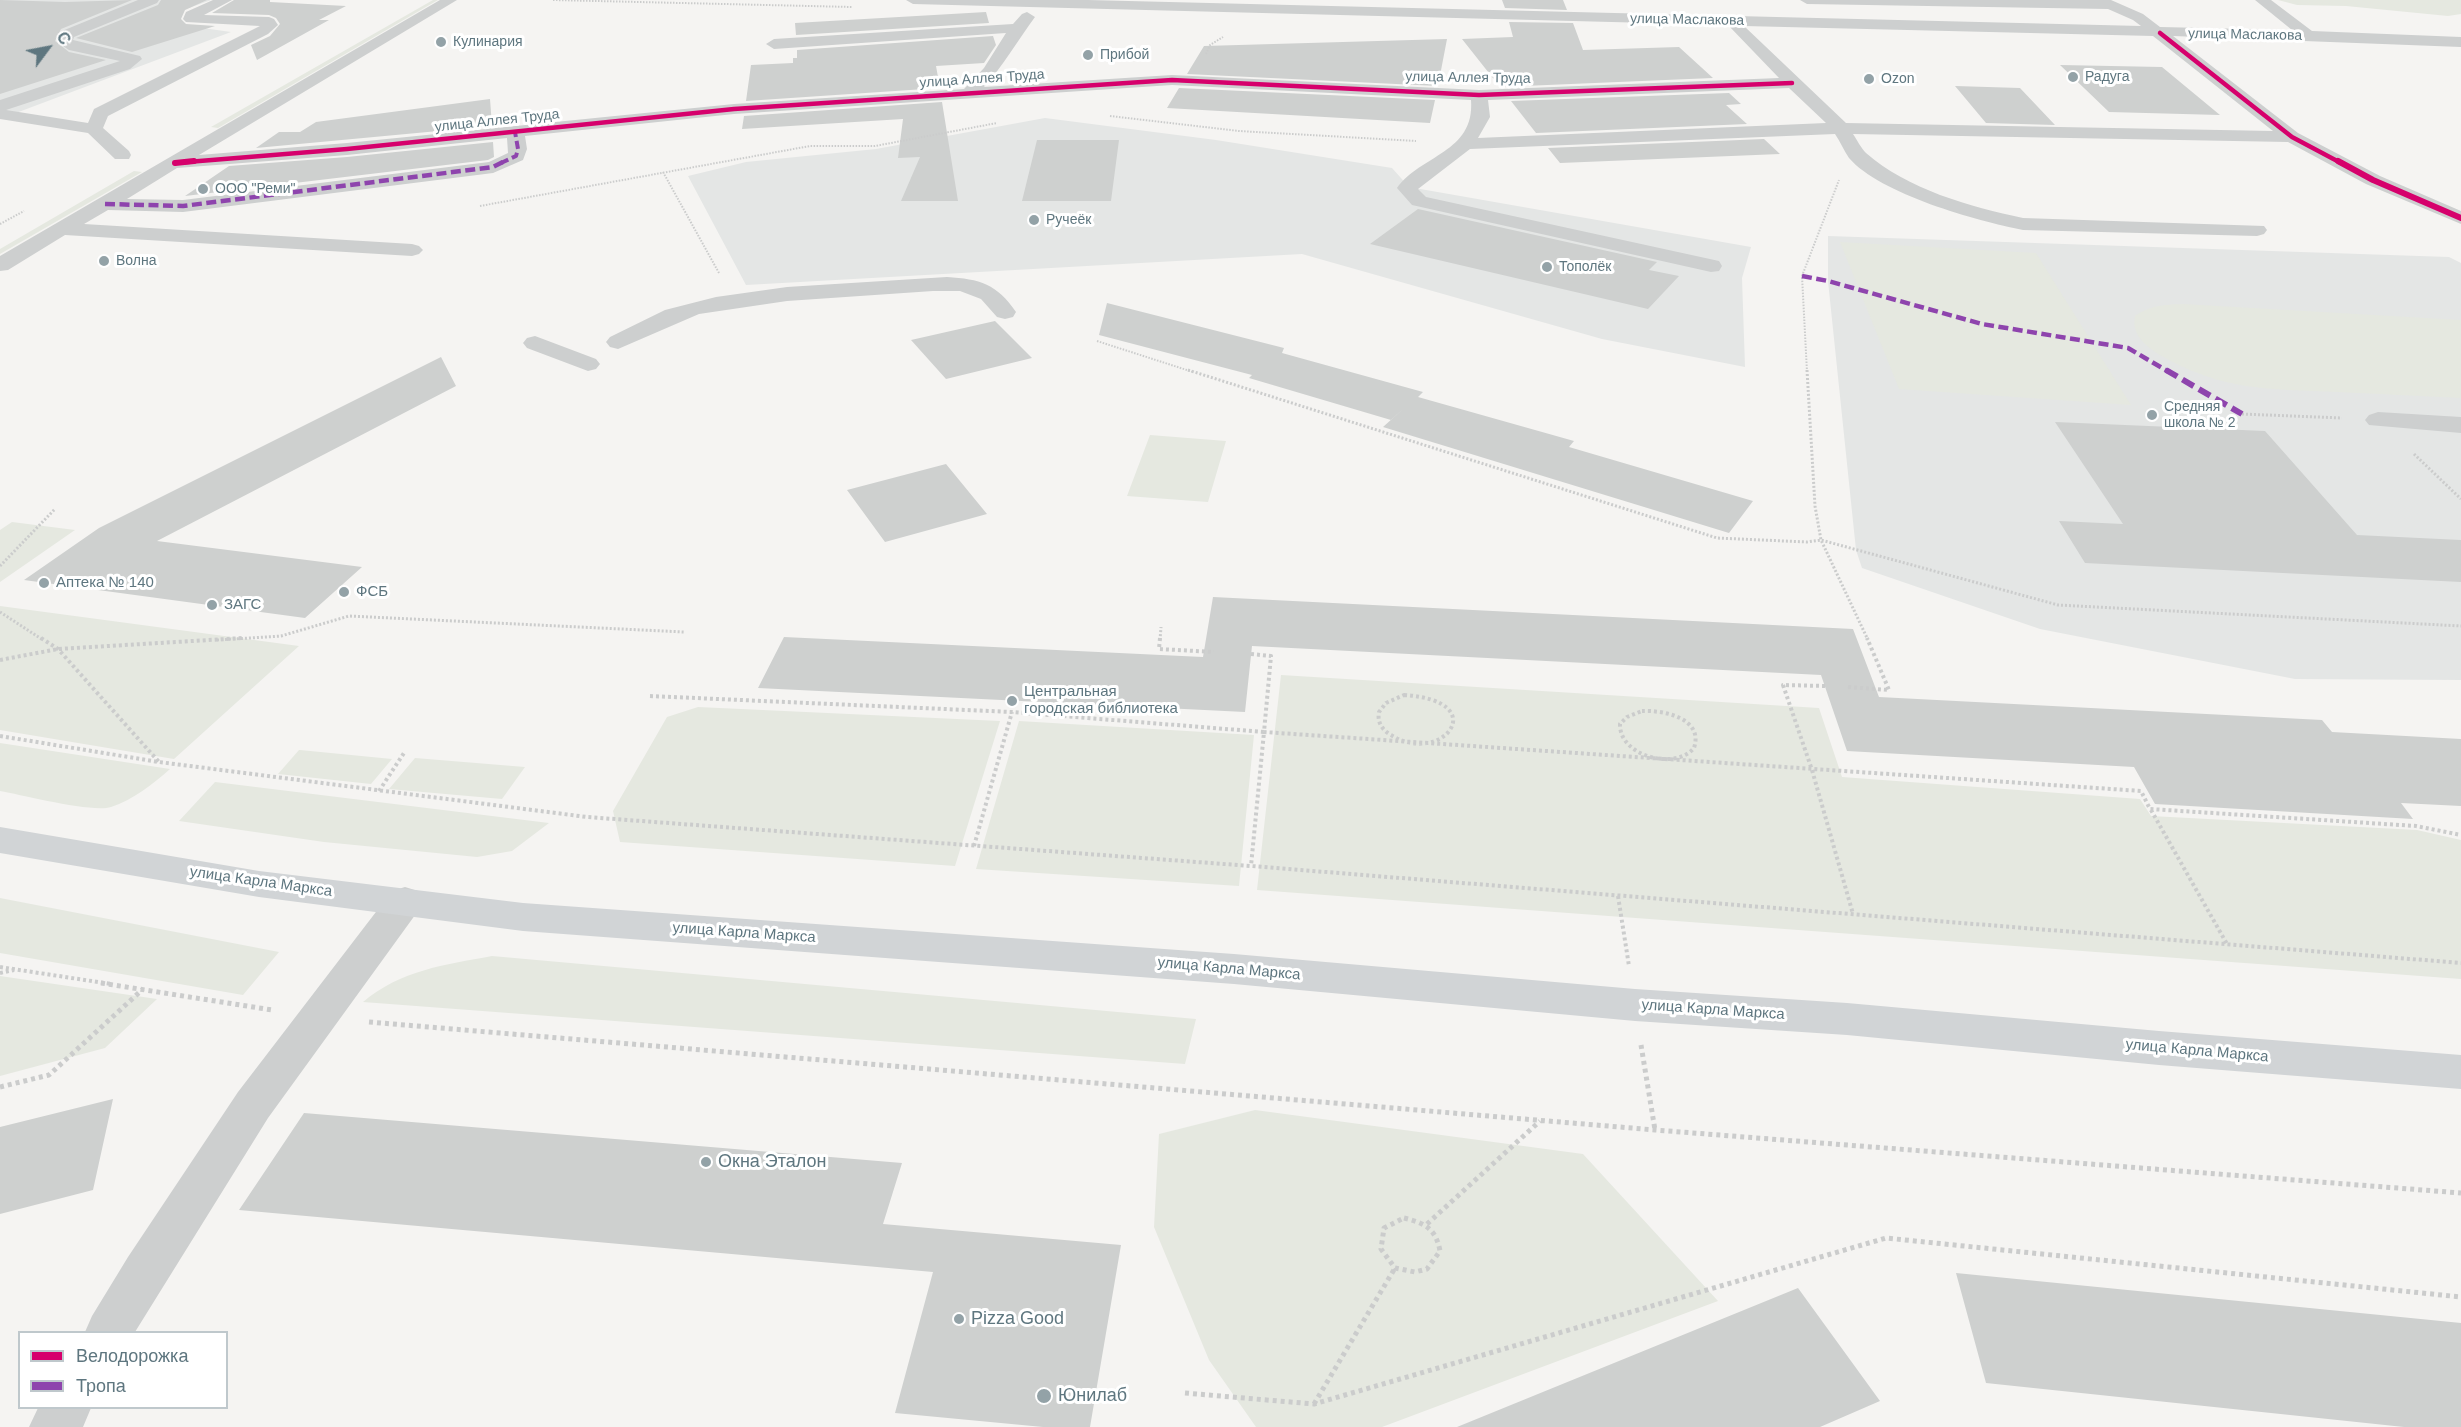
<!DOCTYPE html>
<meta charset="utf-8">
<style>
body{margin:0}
#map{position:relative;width:2461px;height:1427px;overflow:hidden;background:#f5f4f2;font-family:Arial,sans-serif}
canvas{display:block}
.legend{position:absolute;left:18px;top:1331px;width:210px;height:78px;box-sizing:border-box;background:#fff;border:2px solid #bfc8cc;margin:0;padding:8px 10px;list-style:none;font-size:18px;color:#5e767f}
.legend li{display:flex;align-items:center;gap:12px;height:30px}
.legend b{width:30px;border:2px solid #bfc8cc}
.north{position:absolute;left:18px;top:18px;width:60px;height:60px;-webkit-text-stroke:4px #fff;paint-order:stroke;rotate:58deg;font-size:16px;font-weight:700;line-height:24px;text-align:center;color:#5e767f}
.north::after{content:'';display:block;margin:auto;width:21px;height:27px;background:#5e767f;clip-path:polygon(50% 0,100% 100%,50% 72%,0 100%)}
</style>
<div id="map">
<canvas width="2461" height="1427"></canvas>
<ul class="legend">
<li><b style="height:8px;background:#d6006c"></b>Велодорожка</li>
<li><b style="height:8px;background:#8e44ad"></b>Тропа</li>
</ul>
<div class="north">С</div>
</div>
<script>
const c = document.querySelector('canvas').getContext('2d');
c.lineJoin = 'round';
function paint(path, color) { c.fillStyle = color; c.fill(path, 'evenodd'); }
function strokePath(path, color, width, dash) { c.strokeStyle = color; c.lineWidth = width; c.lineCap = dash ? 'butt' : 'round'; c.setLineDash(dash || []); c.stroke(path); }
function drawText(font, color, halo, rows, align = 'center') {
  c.font = font + ' Arial,sans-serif'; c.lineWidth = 6; c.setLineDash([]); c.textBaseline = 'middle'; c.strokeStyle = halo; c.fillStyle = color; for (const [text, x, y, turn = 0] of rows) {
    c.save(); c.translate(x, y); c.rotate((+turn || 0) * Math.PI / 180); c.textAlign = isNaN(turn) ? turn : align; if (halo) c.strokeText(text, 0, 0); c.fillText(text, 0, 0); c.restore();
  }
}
const built = new Path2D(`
 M0,0H211L153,21L231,32L0,119Z
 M1045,118L1216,140L1392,168L1409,187L1751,247L1742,278L1745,367L1602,339L1302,254L746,285L688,176L746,162L876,149Z
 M1828,236L2449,257L2461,263V680L2295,679L2040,629L1862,568L1856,550L1828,281Z`);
const green = new Path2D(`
 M433,0H438L218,128L211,127Z
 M2278,0H2461V14L2448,16L2346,6L2297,5Z
 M134,171L142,172L0,254V249Z
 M1840,242L2036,253L2131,405L1899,389Z
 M2183,304L2461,320V398C2420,396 2378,394 2337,392C2268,389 2222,391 2160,355C2145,346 2131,334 2135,316C2151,305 2164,305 2183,304Z
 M1150,435L1226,441L1208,502L1127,496Z
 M12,522L75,530L0,582V530Z
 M0,606L299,646L174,759L0,730Z
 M1281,675L1819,708L1842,777L2140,799L2151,816L2417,830L2461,840V979L1257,890Z
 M698,707L1000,721L955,866L620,842L613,811L667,717Z
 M1019,721L1254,735L1239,886L976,869Z
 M0,743L170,769C153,784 133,800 111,807C92,813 23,795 0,791Z
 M299,750H300L392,759L371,784L278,774Z
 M415,758L525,767L502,799L389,789Z
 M215,782L549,823L512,851L477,857L324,842L179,821Z
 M0,898L279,952L243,995L0,953Z
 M492,956L1196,1019L1185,1064L363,1002C401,970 444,965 492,956Z
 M0,976L157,999L105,1048L0,1076Z
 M1255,1110L1583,1154L1718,1301L1382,1427H1256L1209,1360L1154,1227L1159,1134Z`);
const building = new Path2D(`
 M0,0L65,2L132,0L61,29L55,41L69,52L106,60L0,94Z
 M161,0H207L185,10L181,19L186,24L215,26L132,52L76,38L158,5Z
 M234,0H270V2L346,6L319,20H329L257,60L251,45L270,36L280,24L276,18L269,15L212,13Z
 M1502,0H1563L1567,10L1505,8Z
 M986,12L989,23L796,35L795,23Z
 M1509,22L1573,23L1583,50L1679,47L1713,78L1500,87L1462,39L1513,37Z
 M993,36L996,45L984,63L936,66L940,88L746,101L751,65L793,63V58H797V50Z
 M1447,39L1438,86L1187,74L1204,46Z
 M2060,65L2162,67L2220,115L2109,112Z
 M1955,86L2020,88L2055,125L1986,123Z
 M1179,88L1435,100L1430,123L1167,108Z
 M1729,93L1741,104L1726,105L1747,124L1536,133L1511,101Z
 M490,99L492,126L256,148L279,132H300L316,122Z
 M942,102L958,201H901L920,157L898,158L903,119L742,129L744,116Z
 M1764,139L1780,154L1560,163L1548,148Z
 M1037,140H1119L1111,201H1022Z
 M493,142L494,157L488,160L185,196L229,166L347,157Z
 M1418,209L1657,262L1649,270L1679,276L1648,309L1370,244Z
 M1107,303L1284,348L1282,353L1423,392L1418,397L1574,441L1569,447L1753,501L1729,533L1383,427L1403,409L1391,420L1249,378L1252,375L1099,335Z
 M995,321L1032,358L946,379L911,340Z
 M441,357L456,386L157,541L362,567L305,618L24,580L99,528Z
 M2055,422L2265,431L2357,535L2461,540V582L2085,563L2059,521L2123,524Z
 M946,464L987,514L885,542L847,490Z
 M1213,597L1853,629L1879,697L2322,720L2332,732L2461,739V806L2401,803L2413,819L2155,804L2134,767L1847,751L1821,675L1252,646L1245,712L758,688L784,637L1203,657Z
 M113,1099L93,1190L0,1214V1127Z
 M304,1113L902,1163L883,1224L1121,1245L1090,1427H1043L895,1413L933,1272L239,1210Z
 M1956,1273L2461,1323V1427H2404L1986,1383Z
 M1798,1288L1880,1401L1820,1427H1457Z`);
const pathFar3 = new Path2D(`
 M553,0L852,7
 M1206,54L1210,45L1223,37
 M1110,116L1239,131L1416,141
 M663,172L719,273
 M480,206L810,146H875L997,123
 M0,224L24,211
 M1097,341L1193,372
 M1807,372L1802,276L1839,180`);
const pathFar2 = new Path2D(`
 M1188,370L1717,538L1807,542L1821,540L2058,605L2461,626
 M1807,370L1815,506L1821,540L1868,640
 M2242,414L2342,418
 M2414,454L2461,499
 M0,566L55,509
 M0,612L43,640
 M217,640L281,636L349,616L684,632
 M1160,640L1161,627`);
const pathFar1 = new Path2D(`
 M41,638L58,649L159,762
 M1160,638L1159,649L1214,652
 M1251,654L1271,656L1264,732L2141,791L2150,809L2416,826L2461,835
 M0,660L58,649L243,638
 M1825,686L1783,685L1812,770L1853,914
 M1848,687L1889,690L1867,638
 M1404,695C1495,701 1441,767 1391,735C1382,730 1377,722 1379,712L1386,703Z
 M650,696L1012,712L1264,732L1251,866
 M1642,711C1663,710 1704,718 1694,748C1675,771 1619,756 1620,724L1627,717Z
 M0,736L159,762L587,817L1251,866L2461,963
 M379,791L404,753
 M2151,810L2227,944
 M974,846L1012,712
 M1618,896L1629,966
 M0,967L111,984
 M0,973L14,970`);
const path = new Path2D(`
 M101,983L272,1010
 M369,1022L1655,1130L2461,1193
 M1641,1045L1655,1130
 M0,1087L49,1075L143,989
 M1404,1218C1425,1223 1436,1229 1440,1251L1427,1269L1415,1272L1395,1268L1381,1249L1384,1228Z
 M1427,1224L1540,1121
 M1185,1393L1314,1404L1886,1238L2461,1297
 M1314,1404L1395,1268`);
const minor = new Path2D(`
 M138,0H159L157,3L74,37L73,40L140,56L142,59L130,69L6,110L88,123L94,109L260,26L186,22L183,19L186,12L213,0H232L204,15L269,17L274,19L278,25L268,34L108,116L103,128L129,151L131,155L129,159H115L88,133L0,119V100L120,61L69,50L57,42L62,31Z
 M440,0H457L199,155L347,143L734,104L964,89L984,68L1006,33L774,49L766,44L774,39L1013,24L1022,14L1027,12L1035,17C1018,40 1003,66 984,87L1172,75L1479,90L1779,78L1728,25L913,4L906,0H1088L2141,26L2133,20L2108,9L1807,4L1800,0H2111L2143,14L2160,27L2292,30L2255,0H2271L2312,31L2461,37V47L2173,36L2298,133L2380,176L2461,211V224L2366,184L2288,142L1853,134C1857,140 1861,148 1866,153C1907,189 1970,207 2023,218L2264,226L2267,230L2264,234L2257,236L2023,230C1977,221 1880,194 1849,158C1844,151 1840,141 1835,134L1470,149L1418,189L1426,197L1719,261L1722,266L1719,271L1711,272L1412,205L1397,188C1420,155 1475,153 1471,100L1172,85L734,114L525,136L527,149L523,160L493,173L183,212L108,210L84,224L412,244L419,246L423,250L419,254L412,256L65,235L8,270L0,271V256ZM1744,26L2153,36L2273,131L1846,123ZM1789,88L1826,123L1478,138L1490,117L1488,100ZM507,138L508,153L489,162L183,200L127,199L177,168L347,155Z
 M947,277C980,279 997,284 1016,312L1013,317L1005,319L997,317L981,299L960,291H933L787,301L699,314L618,349L610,347L606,342L610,337L665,310L716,297L787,287Z
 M535,336L596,359L600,364L596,369L588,371L527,348L523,343L527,338Z
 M2378,412L2461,417V433L2369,425L2365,420L2369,415Z
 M405,887L418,891L424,901L418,911L268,1118L135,1332H85L92,1316L128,1257L238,1092L392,891Z
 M38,1408H91L83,1427H29Z`);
const major = new Path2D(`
 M0,827L259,871L523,903L1234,954L1635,989L1847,1003L2159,1031L2461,1055V1089L2159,1065L1847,1035L1635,1021L1234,984L523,931L259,897L0,853Z`);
const quietFar2 = new Path2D(`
 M501,163L516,156L518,149L515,132`);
const quietFar1 = new Path2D(`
 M105,204L183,206L493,167L505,161
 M1802,276L1828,281L1982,324L2128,348L2169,372`);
const quiet = new Path2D(`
 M2166,370L2242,414`);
const cyclewayFar1 = new Path2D(`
 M2160,33L2292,137L2341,163
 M175,163L347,149L734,109L1172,80L1479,95L1792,83`);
const cycleway = new Path2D(`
 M2338,161L2373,180L2461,218
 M175,163L194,161`);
const markers = [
 [441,42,6,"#93a2a7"],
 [1088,55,6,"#93a2a7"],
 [2073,77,6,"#93a2a7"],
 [1869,79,6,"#93a2a7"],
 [203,189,6,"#93a2a7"],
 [1034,220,6,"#93a2a7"],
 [104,261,6,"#93a2a7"],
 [1547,267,6,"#93a2a7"],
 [2152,415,6,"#93a2a7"],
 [44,583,6,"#93a2a7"],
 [344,592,6,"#93a2a7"],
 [212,605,6,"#93a2a7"],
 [1012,701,6,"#93a2a7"],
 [706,1162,6,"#93a2a7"],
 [959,1319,6,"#93a2a7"],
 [1044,1396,8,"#93a2a7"]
];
const farStreetnames = [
 ["улица Маслакова",1687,20,1],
 ["улица Маслакова",2245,35,1],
 ["улица Аллея Труда",1468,78,1],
 ["улица Аллея Труда",982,79,-4],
 ["улица Аллея Труда",497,121,-6]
];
const farPoinames = [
 ["Кулинария",453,42],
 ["Прибой",1100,55],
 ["Радуга",2085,77],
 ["Ozon",1881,79],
 ["ООО \"Реми\"",215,189],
 ["Ручеёк",1046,220],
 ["Волна",116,261],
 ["Тополёк",1559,267],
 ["Средняя",2164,407],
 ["школа № 2",2164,423]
];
const poiNames = [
 ["Аптека № 140",56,583],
 ["ФСБ",356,592],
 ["ЗАГС",224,605],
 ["Центральная",1024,692],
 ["городская библиотека",1024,709]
];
const streetNames = [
 ["улица Карла Маркса",261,882,8],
 ["улица Карла Маркса",744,933,4],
 ["улица Карла Маркса",1229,969,5],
 ["улица Карла Маркса",1713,1010,4],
 ["улица Карла Маркса",2197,1051,5]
];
const nearPoinames = [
 ["Окна Эталон",718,1162],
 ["Pizza Good",971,1319],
 ["Юнилаб",1058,1396]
];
paint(built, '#e4e6e5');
paint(green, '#e5e8e0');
paint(building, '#ced0cf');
strokePath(pathFar3, '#cbcccc', 2, [1.5, 1.5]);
strokePath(pathFar2, '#cbcccc', 3, [2, 2]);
strokePath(pathFar1, '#cbcccc', 4, [3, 3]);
strokePath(path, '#cbcccc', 5, [4, 4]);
paint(minor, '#cdcfcf');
paint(major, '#d1d4d6');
strokePath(quietFar2, '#8e44ad', 4, [8, 4]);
strokePath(quietFar1, '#8e44ad', 4.5, [10, 4.5]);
strokePath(quiet, '#8e44ad', 6, [13, 6]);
strokePath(cyclewayFar1, '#d6006c', 4.5);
strokePath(cycleway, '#d6006c', 6);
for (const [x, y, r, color] of markers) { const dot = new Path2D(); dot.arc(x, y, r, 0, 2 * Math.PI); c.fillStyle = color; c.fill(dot); strokePath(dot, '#fff', 2); }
drawText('14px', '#5e767f', '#fff', farStreetnames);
drawText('14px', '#5e767f', '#fff', farPoinames, 'left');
drawText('15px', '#5e767f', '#fff', poiNames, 'left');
drawText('15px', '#5e767f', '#fff', streetNames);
drawText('18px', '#5e767f', '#fff', nearPoinames, 'left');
</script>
